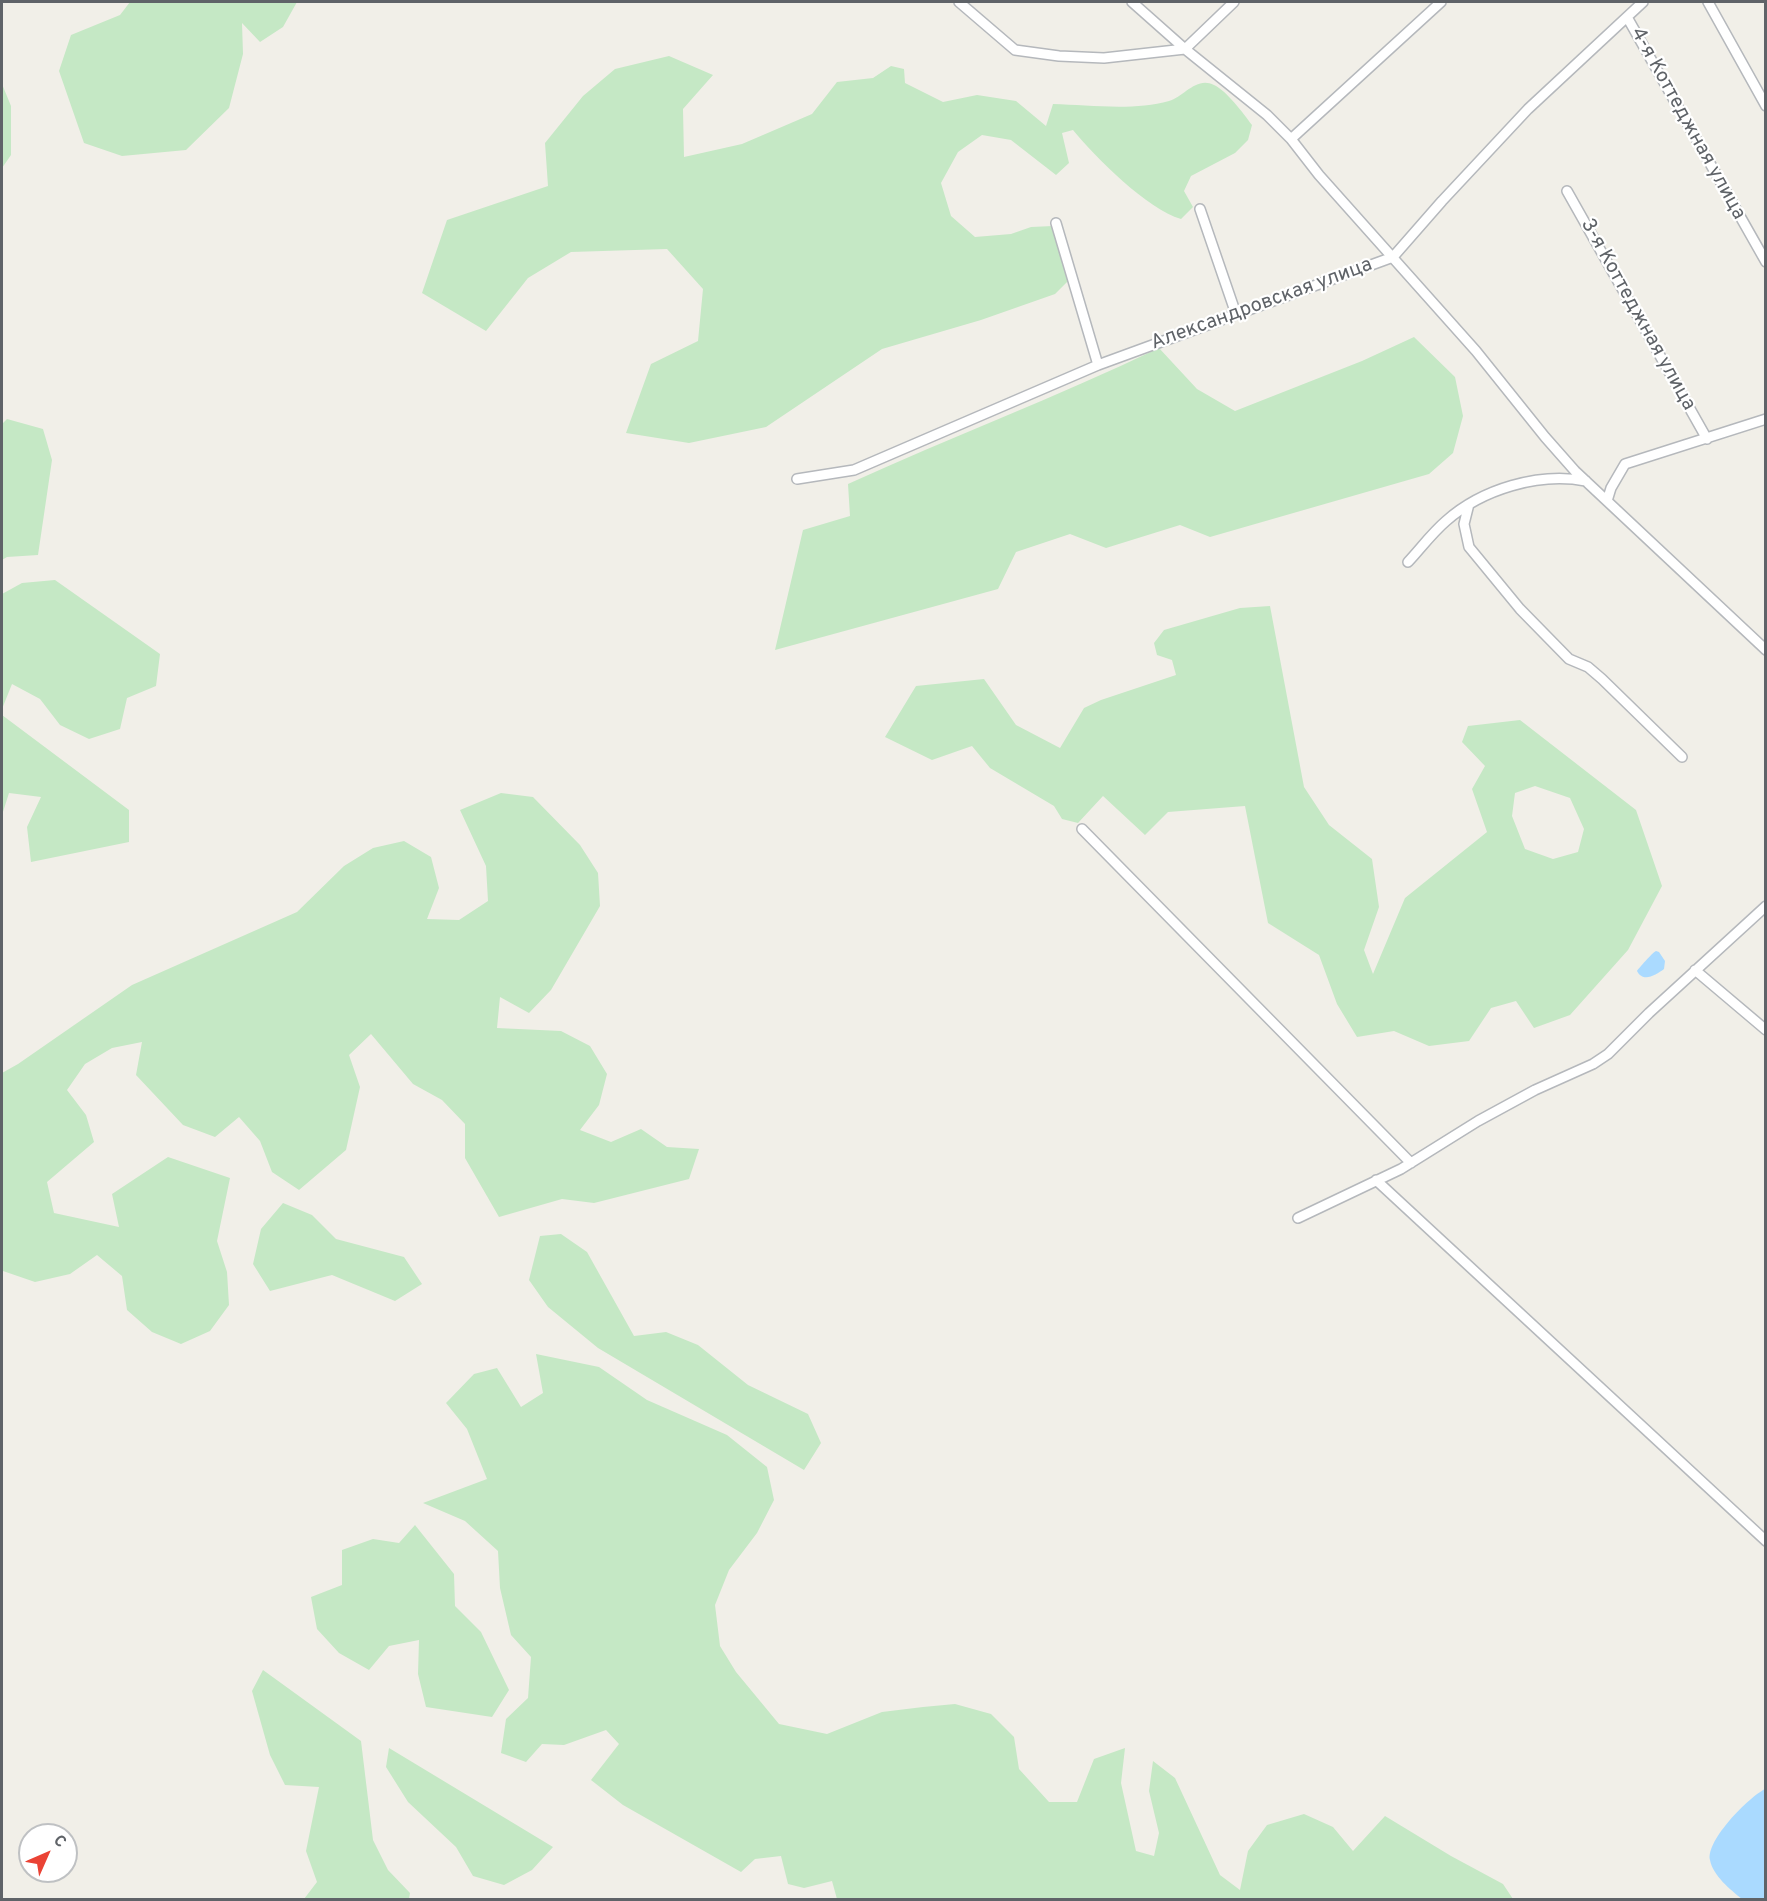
<!DOCTYPE html>
<meta charset="utf-8">
<style>
body{margin:0}
#map{position:relative;width:1767px;height:1901px;overflow:hidden;background:#f1efe8;font-family:Overpass,sans-serif}
canvas{display:block}
.frame{position:absolute;inset:0;border:3px solid #5f6368;pointer-events:none}
.north{position:absolute;left:18px;top:1823px;width:60px;height:60px;box-sizing:border-box;background:#fff;border:2px solid #bfc1c3;border-radius:50%;rotate:45deg;font-size:16px;font-weight:700;line-height:24px;text-align:center;color:#5f6368}
.north::after{content:'';display:block;margin:auto;width:21px;height:27px;background:#ea4335;clip-path:polygon(50% 0,100% 100%,50% 72%,0 100%)}
</style>
<div id="map">
<canvas width="1767" height="1901"></canvas>
<div class="frame"></div>
<div class="north">С</div>
</div>
<script>
const c = document.querySelector('canvas').getContext('2d');
c.lineJoin = 'round';
function paint(path, color) { c.fillStyle = color; c.fill(path, 'evenodd'); }
function strokePath(path, color, width, dash) { c.strokeStyle = color; c.lineWidth = width; c.lineCap = dash ? 'butt' : 'round'; c.setLineDash(dash || []); c.stroke(path); }
function drawText(font, color, halo, rows, align = 'center') {
  c.font = font + ' Overpass,sans-serif'; c.lineWidth = 4.5; c.setLineDash([]); c.textBaseline = 'middle'; c.strokeStyle = halo; c.fillStyle = color; for (const [text, x, y, turn = 0] of rows) {
    c.save(); c.translate(x, y); c.rotate((+turn || 0) * Math.PI / 180); c.textAlign = isNaN(turn) ? turn : align; if (halo) c.strokeText(text, 0, 0); c.fillText(text, 0, 0); c.restore();
  }
}
const green = new Path2D(`
 M130,2H297L283,27L260,42L242,23L243,54L229,108L186,150L122,156L84,143L59,71L71,35L120,15Z
 M669,56L713,75L683,109L684,157L742,144L812,114L837,82L873,78L891,66L904,69L905,83L943,102L977,95L1016,101L1046,126L1053,104C1089,105 1134,111 1169,101C1184,97 1196,76 1214,85C1227,91 1243,113 1252,125L1248,140L1235,153L1191,176L1184,191L1193,207L1181,219C1147,209 1096,158 1073,130L1062,133L1069,163L1056,175L1011,140L982,135L958,152L941,183L951,216L975,237L1011,234L1031,227L1053,226L1068,281L1055,294L981,320L882,349L766,427L689,443L626,433L651,364L698,341L703,289L667,249L571,252L528,278L486,331L422,293L447,220L548,186L545,143L583,96L615,69Z
 M2,84L11,106V155L2,168Z
 M1414,337L1455,377L1463,416L1453,453L1429,474L1210,537L1180,525L1106,548L1070,534L1016,552L998,589L775,650L803,530L850,516L848,484C951,437 1057,397 1159,348L1197,389L1235,411L1362,361Z
 M7,419L43,429L52,460L38,555L7,557L2,560V424Z
 M55,580L160,654L156,686L127,698L120,729L89,739L60,725L40,699L12,684L2,709V594L22,583Z
 M1270,606L1304,787L1329,825L1372,859L1379,907L1364,950L1373,974L1405,898L1487,832L1472,789L1485,766L1462,742L1468,726L1520,720L1636,810L1662,886L1628,950L1570,1015L1534,1028L1516,1001L1491,1008L1469,1041L1429,1046L1394,1031L1357,1037L1337,1004L1319,955L1268,923L1245,806L1168,812L1145,835L1103,796L1078,823L1062,819L1054,806L990,768L972,746L932,760L885,737L916,686L984,679L1016,725L1060,748L1084,708L1101,700L1176,675L1172,660L1157,655L1154,643L1164,630L1240,608ZM1535,786L1570,798L1584,829L1578,852L1553,859L1525,849L1512,816L1515,793Z
 M2,715L129,810V842L31,862L27,827L41,797L9,793L2,815Z
 M501,793L533,797L580,845L598,873L600,906L551,990L529,1013L500,997L497,1028L561,1031L590,1046L607,1074L599,1105L580,1130L611,1142L641,1129L667,1147L699,1149L689,1179L594,1203L562,1199L499,1217L465,1158V1124L442,1100L413,1084L371,1034L349,1055L360,1087L346,1150L299,1190L272,1172L260,1141L239,1117L215,1137L183,1125L136,1075L142,1042L112,1048L85,1064L67,1090L86,1115L94,1142L47,1182L54,1213L119,1227L112,1194L168,1157L230,1178L217,1241L227,1272L229,1305L210,1331L181,1344L152,1332L127,1310L122,1276L97,1255L70,1274L35,1282L3,1271L2,1238V1073L18,1064L132,985L297,912L344,866L373,848L404,841L431,857L439,888L427,919L459,920L488,901L486,866L460,810Z
 M283,1203L312,1215L336,1239L404,1257L422,1284L395,1301L332,1275L270,1291L253,1264L261,1229Z
 M561,1234L587,1252L634,1336L666,1332L698,1345L748,1385L808,1414L821,1443L804,1470L598,1348L548,1307L529,1280L540,1236Z
 M536,1354L599,1367L647,1400L727,1435L767,1467L774,1500L757,1533L729,1570L715,1605L720,1646L736,1672L779,1724L827,1734L882,1712L923,1707L955,1704L991,1714L1014,1737L1019,1769L1049,1802H1077L1094,1759L1125,1748L1121,1783L1136,1851L1154,1856L1159,1833L1149,1791L1153,1761L1175,1778L1220,1875L1240,1890L1248,1851L1267,1825L1304,1814L1333,1827L1353,1851L1385,1816L1451,1856L1503,1884L1513,1899H837L832,1881L804,1888L788,1884L781,1856L755,1859L741,1872L623,1805L591,1780L619,1744L606,1730L564,1745L542,1744L526,1762L501,1753L506,1719L528,1698L531,1657L511,1635L500,1588L498,1551L465,1521L423,1503L487,1479L467,1429L446,1403L474,1374L497,1368L521,1407L543,1393Z
 M415,1525L454,1574L455,1606L481,1632L509,1690L492,1717L426,1707L418,1674L419,1640L389,1646L369,1670L339,1653L317,1629L311,1597L342,1585V1550L373,1539L399,1543Z
 M263,1670L361,1741L373,1840L388,1870L410,1893L409,1899H304L317,1882L306,1851L319,1787L285,1785L270,1755L252,1691Z
 M389,1748L553,1847L532,1870L504,1885L473,1876L456,1847L408,1802L386,1767Z`);
const water = new Path2D(`
 M1656,951L1659,952L1665,961L1664,969C1656,975 1643,983 1637,971C1639,968 1652,953 1656,951Z
 M1765,1789V1899H1742C1731,1890 1713,1876 1710,1860C1706,1840 1749,1797 1765,1789Z`);
const street = new Path2D(`
 M959,2L1015,50L1059,56L1104,58L1185,49L1234,2
 M1132,2L1185,49L1267,115L1291,139L1319,175L1476,351L1545,437L1575,471L1766,650
 M1708,2L1766,106
 M1627,17L1766,262
 M1291,139L1441,2
 M1567,191L1707,439
 M1200,209L1236,314
 M1056,223L1098,365
 M797,479L854,470L1098,365L1393,257L1442,201L1528,109L1643,2
 M1607,501L1611,488L1625,464L1766,419
 M1469,504L1464,524L1469,547L1520,609L1569,659L1588,667L1602,679L1682,757
 M1408,562C1421,548 1432,533 1446,521C1482,489 1539,472 1586,481
 M1082,829L1411,1163
 M1695,970L1766,1030
 M1376,1180L1766,1541
 M1298,1218L1401,1169L1478,1121L1535,1090L1593,1064L1608,1054L1649,1013L1766,906`);
const streetNames = [
 ["4-я Коттеджная улица",1687,124,61],
 ["Александровская улица",1262,305,-20],
 ["3-я Коттеджная улица",1637,315,61]
];
paint(green, '#c5e8c5');
paint(water, '#aadaff');
strokePath(street, '#b5b8bc', 12);
strokePath(street, '#fff', 9);
drawText('20px', '#5f6368', '#fff', streetNames);
</script>
